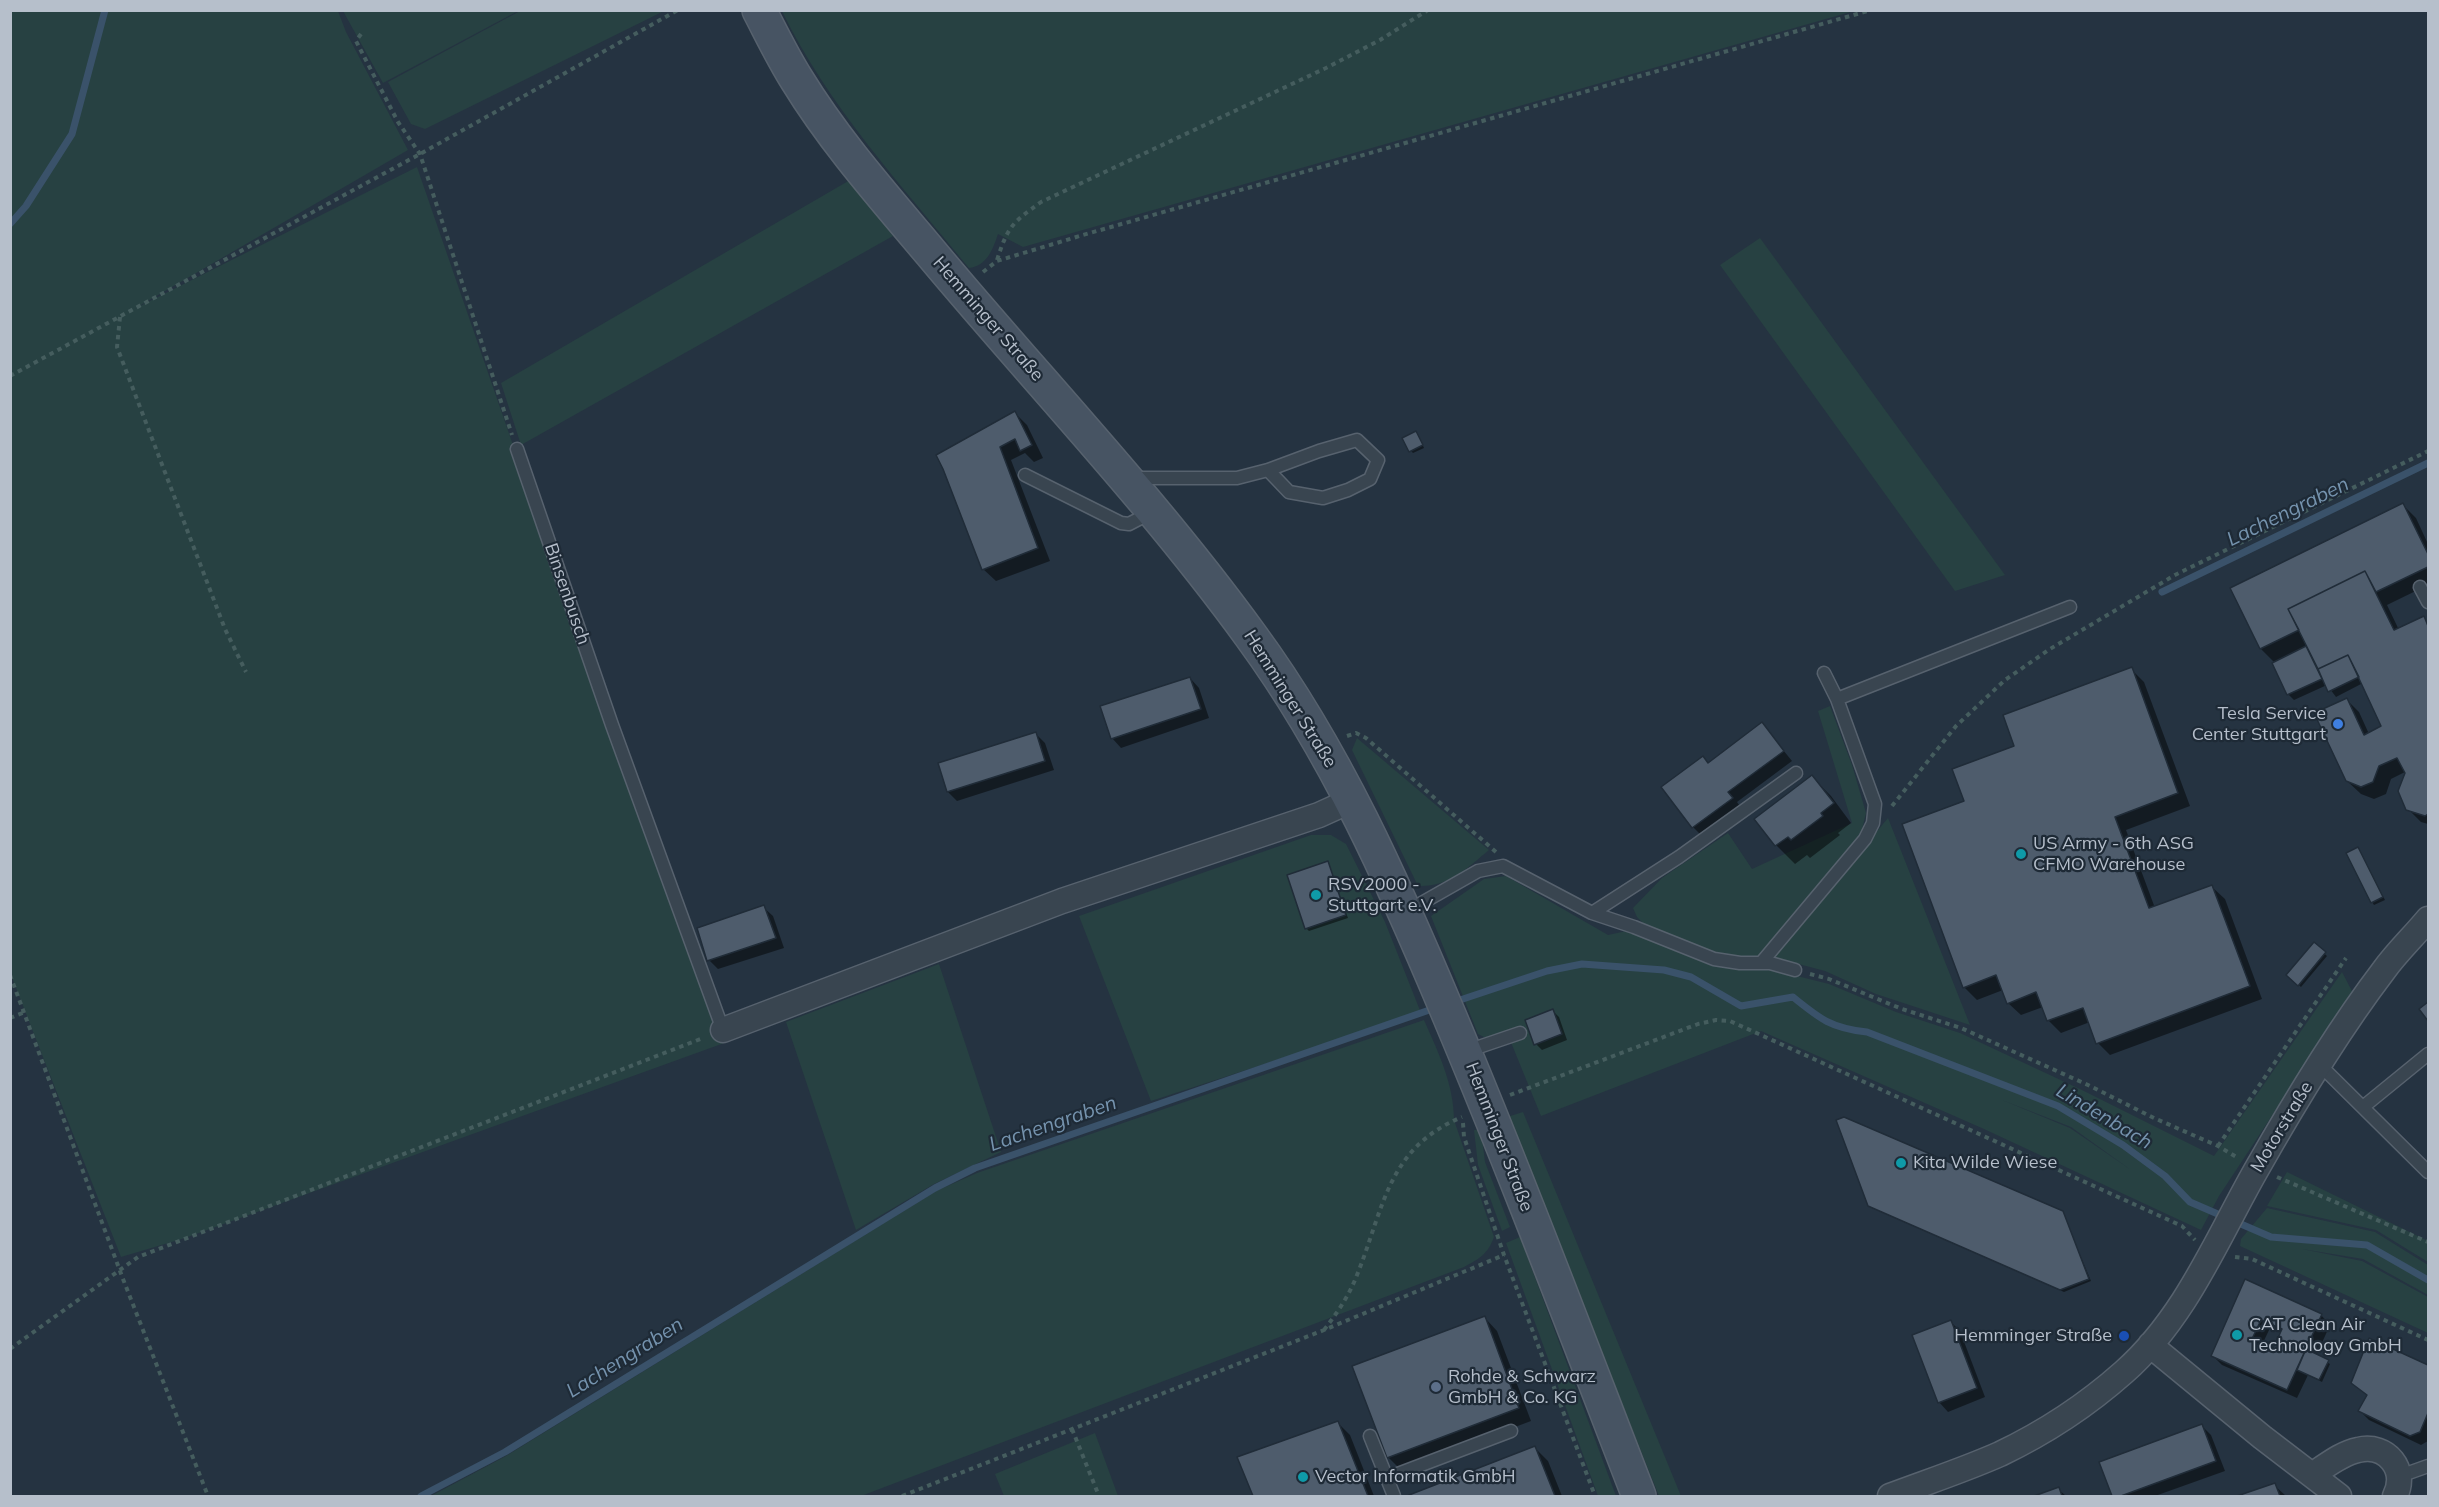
<!DOCTYPE html>
<meta charset="utf-8">
<style>
body{margin:0}
#map{position:relative;width:2439px;height:1507px;overflow:hidden;background:#253341;font-family:Mulish,sans-serif}
canvas{display:block}
.frame{position:absolute;inset:0;border:12px solid #b6bfcb;pointer-events:none}
</style>
<div id="map">
<canvas width="2439" height="1507"></canvas>
<div class="frame"></div>
</div>
<script>
const c = document.querySelector('canvas').getContext('2d');
c.lineJoin = 'round';
function paint(path, color) { c.fillStyle = color; c.fill(path, 'evenodd'); }
function strokePath(path, color, width, dash) { c.strokeStyle = color; c.lineWidth = width; c.lineCap = dash ? 'butt' : 'round'; c.setLineDash(dash || []); c.stroke(path); }
function drawText(font, color, halo, rows, align = 'center') {
  c.font = font + ' Mulish,sans-serif'; c.lineWidth = 4.5; c.setLineDash([]); c.textBaseline = 'middle'; c.strokeStyle = halo; c.fillStyle = color; for (const [text, x, y, turn = 0] of rows) {
    c.save(); c.translate(x, y); c.rotate((+turn || 0) * Math.PI / 180); c.textAlign = isNaN(turn) ? turn : align; if (halo) c.strokeText(text, 0, 0); c.fillText(text, 0, 0); c.restore();
  }
}
const green = new Path2D(`
 M11,11H338L346,32L408,150L134,309L417,167L610,726L727,1042L185,1238L121,1257L11,975Z
 M343,11H518L383,83Z
 M520,11H664L425,129L411,124L388,82Z
 M782,11H1854L1023,247L998,234C993,249 987,266 969,268C902,186 828,106 782,11Z
 M850,180L893,236L521,445L501,383Z
 M1760,238L2005,575L1955,591L1720,265Z
 M1830,706L1852,765L1866,813L1861,834L1758,959L1715,954L1644,924L1637,917L1633,908L1662,878L1728,833L1752,869L1852,823L1818,711Z
 M1357,738L1489,850C1466,869 1449,887 1418,886L1352,750Z
 M1888,818L1970,1025L1876,994L1825,971L1772,957Z
 M1311,835H1331L1346,844L1385,922L1421,1013L1151,1101L1079,916Z
 M1506,876L1608,935L1631,930L1712,966L1765,968L1829,984L1896,1012L1960,1033L2082,1090L2214,1156L2342,972L2353,993L2219,1196L2201,1230L1984,1129L1761,1031L1541,1116L1508,1035L1490,1040L1478,1034L1431,916L1484,879ZM2002,1100L2071,1127L2131,1170L2070,1128Z
 M939,964L1001,1152L934,1184L856,1230L786,1022Z
 M1424,1020C1438,1052 1454,1084 1454,1120L1494,1237C1488,1254 1479,1259 1464,1267L861,1496H431L506,1456L936,1191L977,1173Z
 M1523,1112L1681,1496H1659L1507,1117Z
 M1474,1130H1481L1485,1162L1510,1227L1502,1231L1478,1165Z
 M2287,1172L2428,1241V1262L2376,1230L2267,1206Z
 M2267,1208L2375,1232L2428,1265V1295L2363,1259L2302,1249L2362,1261L2428,1297V1333L2240,1246L2241,1239Z
 M1520,1237L1616,1496H1598L1506,1243Z
 M1095,1433L1118,1496H1004L995,1474Z`);
const shadow = new Path2D(`
 M1015,413L1027,425L1043,458L1034,462L1025,453L1011,460L1050,561L996,581L983,569L944,468Z
 M1418,435L1424,448L1413,453L1411,451Z
 M2403,505L2416,518L2428,544V585L2387,605L2399,630L2423,618L2428,623V824L2421,822L2408,809L2407,771L2391,779L2386,794L2374,799L2361,794L2347,781L2346,699L2359,712L2369,734L2383,727L2363,683L2336,697L2327,685L2294,700L2288,694L2275,663L2261,649Z
 M2131,669L2144,682L2190,806L2126,830L2155,908L2212,887L2225,899L2262,999L2110,1055L2098,1043L2090,1022L2061,1033L2048,1020L2043,1007L2021,1015L2008,1003L2003,990L1977,1000L1964,987L1966,801L2016,747Z
 M1190,678L1199,688L1209,718L1121,748L1112,738Z
 M1762,724L1792,761L1737,802L1741,808L1702,836L1693,827L1709,764Z
 M1036,734L1045,743L1054,770L957,801L948,792Z
 M1812,777L1831,796L1851,823L1838,833L1840,835L1810,858L1807,855L1795,864L1776,845Z
 M2358,849L2385,900L2374,905L2372,902Z
 M1328,863L1348,918L1309,931L1306,928Z
 M763,907L773,916L784,948L718,969L709,960Z
 M2314,944L2327,956L2301,987L2288,975Z
 M1553,1011L1559,1017L1567,1040L1542,1050L1536,1044Z
 M1872,1208L2062,1212L2091,1281L2064,1292Z
 M2246,1281L2321,1315L2330,1325L2316,1356L2330,1364L2322,1382L2308,1375L2297,1398L2222,1365L2212,1355ZM2270,1328L2282,1333L2273,1353L2261,1347Z
 M1485,1318L1497,1331L1531,1421L1401,1470L1388,1457Z
 M1951,1322L1960,1331L1985,1397L1948,1412L1939,1402Z
 M2370,1340L2428,1367V1441L2421,1445L2369,1420L2360,1411L2368,1396L2352,1382Z
 M1337,1422L1350,1435L1374,1496H1255L1239,1458Z
 M2202,1426L2211,1435L2225,1471L2155,1496H2114L2101,1463Z
 M1535,1448L1548,1461L1562,1496H1411Z
 M2274,1485L2286,1496H2241Z
 M2058,1489L2066,1496H2038Z`);
const stream = new Path2D(`
 M10,224L26,206L72,134L105,10
 M2162,592L2428,463
 M1454,1002L1547,971L1582,964L1664,970L1691,977L1741,1006L1793,997C1820,1019 1831,1028 1867,1032L2058,1106L2123,1145L2165,1176L2190,1202L2271,1237L2367,1245L2428,1280
 M421,1496L505,1452L935,1188L975,1168L1438,1007`);
const building = new Path2D(`
 M1015,411L1032,445L1020,451L1015,439L1000,447L1038,548L982,570L943,469L936,455Z
 M1416,431L1423,445L1409,452L1402,438Z
 M2403,503L2428,554V567L2376,592L2365,571L2288,609L2299,630L2260,649L2230,588Z
 M2365,571L2394,630L2424,616L2428,626V814L2425,816L2406,810L2398,791L2405,773L2397,758L2379,766L2373,782L2361,787L2346,781L2314,713L2347,698L2364,735L2381,726L2348,655L2318,669L2288,609Z
 M2306,646L2322,679L2287,695L2272,663Z
 M2348,655L2359,677L2328,692L2318,669Z
 M2132,667L2178,793L2115,817L2149,908L2212,885L2250,986L2096,1044L2083,1008L2047,1021L2036,992L2007,1004L1996,975L1963,988L1902,824L1964,801L1952,769L2014,746L2003,715Z
 M1190,677L1201,709L1111,739L1100,706Z
 M1762,722L1784,751L1728,792L1733,798L1692,828L1661,787L1703,756L1708,763Z
 M1036,732L1045,761L947,792L938,763Z
 M1812,775L1834,803L1821,813L1823,816L1791,840L1788,837L1775,846L1754,819Z
 M2358,847L2383,897L2371,903L2346,853Z
 M1328,861L1346,915L1305,929L1287,875Z
 M764,905L776,938L707,961L697,928Z
 M2314,942L2326,952L2298,986L2286,975Z
 M2428,1002V1021L2419,1009Z
 M1553,1009L1562,1034L1534,1045L1525,1020Z
 M1844,1117L2063,1211L2089,1279L2060,1290L1868,1206L1836,1120Z
 M2245,1279L2322,1314L2287,1390L2211,1356ZM2261,1320L2282,1329L2272,1351L2251,1341Z
 M1485,1316L1519,1408L1387,1458L1352,1366Z
 M1951,1320L1977,1388L1938,1403L1912,1335Z
 M2369,1338L2428,1365V1413L2420,1432L2410,1436L2358,1411L2367,1395L2351,1383Z
 M2306,1349L2329,1360L2319,1380L2297,1370Z
 M1338,1421L1368,1496H1253L1237,1457Z
 M2202,1424L2216,1461L2121,1496H2112L2099,1462Z
 M1535,1446L1555,1496H1410L1409,1495Z
 M2275,1483L2280,1496H2237Z
 M2059,1487L2062,1496H2034Z`);
const path = new Path2D(`
 M361,34L356,41L398,122L420,154L512,435
 M997,260C1008,226 1012,223 1041,202L1326,68L1380,40L1428,10
 M983,272L997,261L1083,235L1871,10
 M120,317L117,347L225,629L246,672
 M10,376L420,154L678,10
 M1347,736L1356,733L1366,738L1496,852
 M1892,806L1956,726L2005,680L2050,649L2175,575L2428,451
 M1810,974L1829,979L1902,1009L1961,1028L2088,1085L2154,1118L2218,1146L2238,1158
 M10,975L123,1279L208,1496
 M10,1018L25,1012
 M1510,1095L1698,1024L1716,1020L1730,1021L2182,1226L2195,1240
 M1463,1123L1464,1137L1504,1255L1595,1496
 M2218,1146L2346,958
 M2277,1177L2428,1242
 M2235,1257L2252,1259L2428,1340
 M1324,1330C1337,1313 1349,1296 1357,1275C1384,1208 1387,1148 1462,1117
 M10,1349L138,1257L703,1038
 M1072,1429L1099,1496
 M902,1496L1324,1330L1504,1255`);
const service = new Path2D(`
 M517,449L612,725L723,1030
 M1025,475L1121,523L1129,524L1152,512
 M1132,484L1141,478H1237L1268,470L1319,451L1357,440L1378,460L1370,479L1348,490L1323,498L1289,492L1268,470
 M2420,587L2428,602
 M1824,673L1837,699
 M1406,912L1478,871L1503,866L1592,913L1634,927L1714,959L1740,963H1770L1795,970
 M1592,913L1679,857L1796,773
 M1761,963L1865,839L1873,823L1875,804L1837,699L2070,607
 M1467,1051L1520,1033
 M2320,1065L2428,1172
 M2363,1107L2428,1054
 M1370,1436L1394,1496
 M2400,1476L2428,1466
 M1387,1478L1511,1431`);
const minor = new Path2D(`
 M723,1030L1062,901L1319,815L1352,800
 M2150,1345L2262,1437L2339,1496
 M2312,1475C2326,1466 2342,1453 2358,1450C2387,1443 2408,1470 2395,1496
 M1890,1496C1927,1482 1964,1470 2000,1454C2044,1433 2088,1404 2124,1372C2185,1318 2216,1241 2255,1172C2294,1103 2336,1033 2384,970C2397,952 2414,936 2428,919`);
const secondary = new Path2D(`
 M759,10C771,33 783,58 797,80C835,142 884,197 931,253C1037,380 1153,501 1251,636C1336,752 1394,884 1449,1015C1516,1174 1577,1336 1639,1496`);
const markers = [
 [2338,724,6,"#3f7fe0"],
 [2021,854,6,"#0f9aa8"],
 [1316,895,6,"#0f9aa8"],
 [1901,1163,6,"#0f9aa8"],
 [2237,1335,6,"#0f9aa8"],
 [2124,1336,6,"#1a4fb4"],
 [1436,1387,6,"#5c6f8a"],
 [1303,1477,6,"#0f9aa8"]
];
const streetNames = [
 ["Hemminger Straße",988,319,49],
 ["Binsenbusch",567,594,71],
 ["Hemminger Straße",1290,699,58],
 ["Motorstraße",2282,1127,-59],
 ["Hemminger Straße",1499,1137,69]
];
const poiNames = [
 ["Tesla Service",2326,714,"right"],
 ["Center Stuttgart",2326,735,"right"],
 ["US Army - 6th ASG",2033,844],
 ["CFMO Warehouse",2033,865],
 ["RSV2000 -",1328,885],
 ["Stuttgart e.V.",1328,906],
 ["Kita Wilde Wiese",1913,1163],
 ["CAT Clean Air",2249,1325],
 ["Technology GmbH",2249,1346],
 ["Hemminger Straße",2112,1336,"right"],
 ["Rohde & Schwarz",1448,1377],
 ["GmbH & Co. KG",1448,1398],
 ["Vector Informatik GmbH",1315,1477]
];
const waterNames = [
 ["Lachengraben",2288,512,-26],
 ["Lindenbach",2104,1117,31],
 ["Lachengraben",1053,1124,-19],
 ["Lachengraben",625,1358,-32]
];
paint(green, '#274142');
paint(shadow, '#0007');
strokePath(stream, '#3a526a', 7);
paint(building, '#4e5c6c');
strokePath(building, '#202c38', 1.5);
strokePath(service, '#57626e', 15);
strokePath(minor, '#57626e', 27);
strokePath(secondary, '#57626e', 36);
strokePath(path, '#455d5e', 4, [4.5, 4.5]);
strokePath(service, '#394550', 12);
strokePath(minor, '#394550', 24);
strokePath(secondary, '#475463', 33);
for (const [x, y, r, color] of markers) { const dot = new Path2D(); dot.arc(x, y, r, 0, 2 * Math.PI); c.fillStyle = color; c.fill(dot); strokePath(dot, '#1e2a36', 2); }
drawText('18px', '#b6bfcb', '#1e2a36', streetNames);
drawText('18px', '#b6bfcb', '#1e2a36', poiNames, 'left');
drawText('italic 20px', '#7593ae', '#1e2a36', waterNames);
</script>
